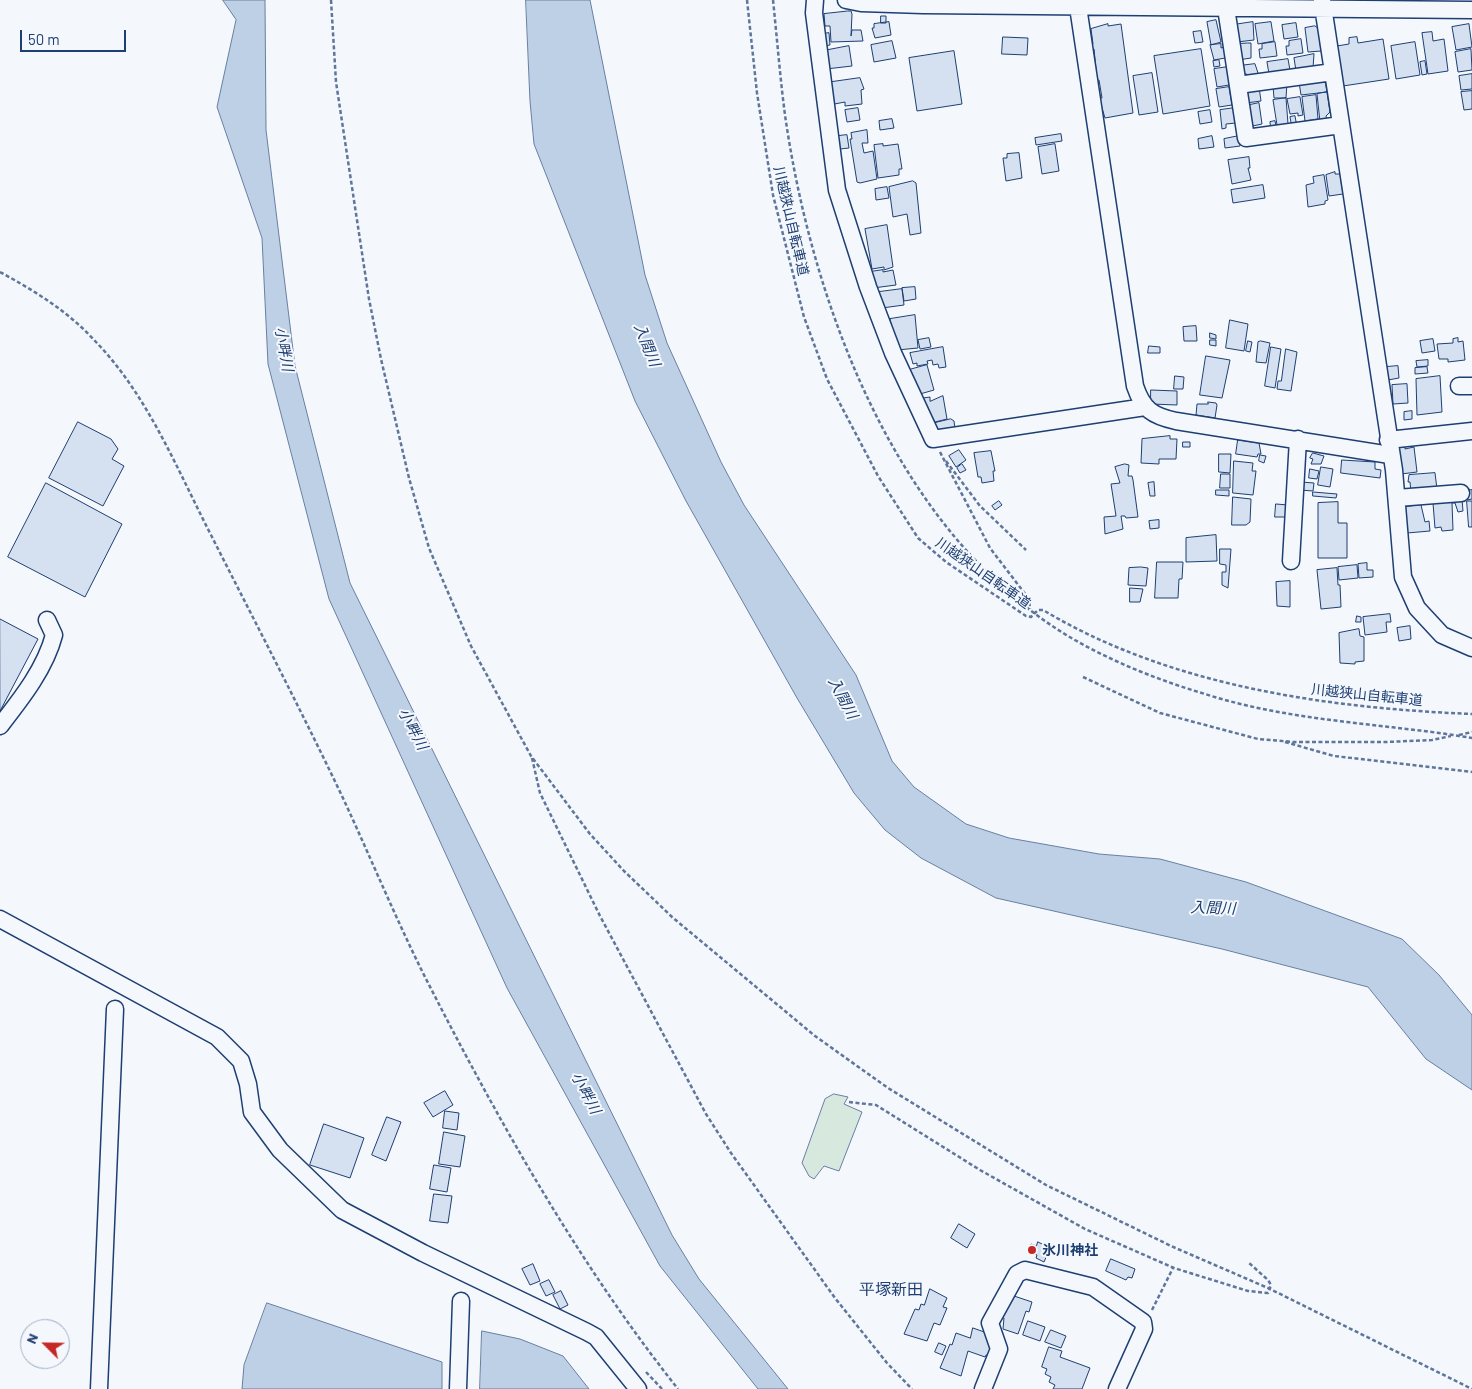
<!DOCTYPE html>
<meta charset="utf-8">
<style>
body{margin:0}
#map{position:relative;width:1472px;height:1389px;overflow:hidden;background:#f4f7fb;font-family:Barlow,sans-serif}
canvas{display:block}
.north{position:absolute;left:20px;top:1319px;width:50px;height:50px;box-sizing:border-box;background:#f4f7fb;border:1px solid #9eadc5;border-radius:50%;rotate:293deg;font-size:14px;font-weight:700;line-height:20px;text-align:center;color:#1d3f73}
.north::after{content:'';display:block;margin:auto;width:18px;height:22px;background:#c62828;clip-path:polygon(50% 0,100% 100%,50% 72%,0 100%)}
.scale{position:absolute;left:20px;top:30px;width:106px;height:22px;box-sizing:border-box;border:2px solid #1d3f73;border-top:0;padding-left:6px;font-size:15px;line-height:18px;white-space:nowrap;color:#1d3f73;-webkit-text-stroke:4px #f4f7fb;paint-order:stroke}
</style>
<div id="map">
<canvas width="1472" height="1389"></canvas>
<div class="north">N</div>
<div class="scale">50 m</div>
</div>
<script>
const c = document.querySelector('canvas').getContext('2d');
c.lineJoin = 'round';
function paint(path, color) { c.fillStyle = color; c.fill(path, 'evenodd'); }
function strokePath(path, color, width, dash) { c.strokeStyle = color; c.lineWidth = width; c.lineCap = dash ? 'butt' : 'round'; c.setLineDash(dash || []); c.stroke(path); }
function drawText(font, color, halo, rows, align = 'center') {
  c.font = font + ' Barlow,"Noto Sans JP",sans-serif'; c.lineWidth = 4; c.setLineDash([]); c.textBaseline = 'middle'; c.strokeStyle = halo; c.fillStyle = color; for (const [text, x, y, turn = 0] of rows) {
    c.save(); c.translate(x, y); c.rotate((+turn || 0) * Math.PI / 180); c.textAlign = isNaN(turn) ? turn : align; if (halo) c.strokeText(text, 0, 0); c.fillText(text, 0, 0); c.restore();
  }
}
const green = new Path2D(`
 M834,1094L848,1097L844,1104L862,1112L839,1171L824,1166L814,1179L809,1176L802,1163L825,1099Z`);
const water = new Path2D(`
 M223,0H265L266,130L295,366L350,583L672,1235L699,1279L788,1389H758L660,1266L507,988L329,599L268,364L262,238L217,107L236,20Z
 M526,0H590L645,275L667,343L721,462L744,505L856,675L892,761L914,787L966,824L1009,838L1099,854L1160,859L1246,882L1402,939L1439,975L1472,1015V1090L1426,1059L1368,987L1222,949L996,898L921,858L885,830L854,793L797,698L686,501L635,401L534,144L530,101Z
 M267,1303L442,1362V1389H242L244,1365Z
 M482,1331L520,1339L563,1356L589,1389H480Z`);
const building = new Path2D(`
 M848,11H851L852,14L851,36L852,30H861L863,41L831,42L830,26H825L824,14Z
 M881,16H886V23H881Z
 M1216,20L1221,42L1211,45L1207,22Z
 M889,22L891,35L875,38L872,28H874V24Z
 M1253,22L1254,40L1237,42L1233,25Z
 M1271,22L1274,41L1258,44L1255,24Z
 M1296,23L1298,37L1284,39L1282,25Z
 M1108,24V26L1121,24L1133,113L1105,118L1099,98H1102L1099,80H1097L1094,49H1092L1091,44H1093L1091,29Z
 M1469,24L1472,47L1456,50L1452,27Z
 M1315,26L1318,28L1321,51L1308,52L1305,28Z
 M1201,31L1203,42L1195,43L1193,32Z
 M1432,32L1433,41L1444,39L1448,71L1428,74L1422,33Z
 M829,33L830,45L824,46L823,34Z
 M1003,37L1028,38L1027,55L1002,54Z
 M1357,37L1358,43L1383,39L1389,79L1343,86L1337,46L1349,44V38Z
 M1301,39L1303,53L1287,55L1286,46H1289V41Z
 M892,41L896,58L874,62L871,45Z
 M1275,42L1277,56L1260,58L1259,49H1262V44Z
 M1415,42L1420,75L1396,79L1391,46Z
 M1248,43H1251V58L1238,60V44Z
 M1221,44V48L1224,47L1225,58L1214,60L1210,45Z
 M849,46L852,66L826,69L823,51Z
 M1201,49L1210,106L1163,114L1154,56Z
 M1471,49L1472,70L1458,72L1455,52Z
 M954,51L962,104L917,111L909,58Z
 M1314,54L1313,68L1296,71L1294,58Z
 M1288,59L1290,70L1269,74L1267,62Z
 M1219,60L1220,66L1214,67L1213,61Z
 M1425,61L1427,74L1422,75L1420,62Z
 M1255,64L1259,76L1248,78L1247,74L1241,75L1239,66Z
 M1228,67L1229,85L1217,87L1214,69Z
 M1152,73L1158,112L1139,115L1133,76Z
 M1472,74V89L1461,90L1459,76Z
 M860,78L864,89L861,90L862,104L845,106V102L829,105L825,83Z
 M1325,80L1327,92L1301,95L1299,82Z
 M1287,83L1286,98H1274L1273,86Z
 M1229,87L1232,105L1219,107L1216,89Z
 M1259,87L1261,101L1246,103L1244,92Z
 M1472,91V109L1464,110L1461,92Z
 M1327,92L1330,112L1326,116L1327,121L1320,122L1317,94Z
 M1316,95L1318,119L1305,121L1302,97Z
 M1300,97L1303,115L1298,116V113L1290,114L1287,99Z
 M1286,98L1288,124L1277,125L1273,100Z
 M1259,103L1262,124L1248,127L1245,106Z
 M858,108L860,120L847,122L845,110Z
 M1235,108L1236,123L1226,124V128L1222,129L1220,110Z
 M1210,110L1212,122L1200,124L1198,112Z
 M1295,116L1297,127L1292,128L1290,117Z
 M892,119L894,128L880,130L879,121Z
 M1275,121L1277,130L1271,131L1270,122Z
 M867,130L868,143H862L864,153L873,151L877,179L860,183L857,182L850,139H852L851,133Z
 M1061,134L1062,141L1036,145L1035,138Z
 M847,135L849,148L840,149L838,136Z
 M1212,136L1214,147L1199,149L1198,139Z
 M1239,136L1240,146L1225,148L1224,139Z
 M883,144V146L898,144L902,169H899V175L878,178L874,145Z
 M1055,144L1059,171L1042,174L1038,147Z
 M1019,153L1022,178L1006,181L1003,158H1007V154Z
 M1249,157L1250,168H1248L1251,180L1232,184L1228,160Z
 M1335,172V174H1340L1343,194L1329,196L1326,175Z
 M1324,175L1328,200L1325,201V204L1308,207L1306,185L1314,183L1313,177Z
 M913,181L916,183L921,233L910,235L907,214L893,217L889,187Z
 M1263,185L1265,198L1233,203L1231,190Z
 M887,187L889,198L876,200L875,189Z
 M887,225L893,267L884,270V267L872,269L865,229Z
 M883,270V272L893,270L896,285L873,288L870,272Z
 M915,287L916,299L904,301L902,288Z
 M902,289L904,305L882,308L879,292Z
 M915,315L918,348L897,350L890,319Z
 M1230,320L1248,324L1244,351L1226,348Z
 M1196,326L1197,341H1184L1183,327Z
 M1210,333L1216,335V339L1210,338Z
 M929,338L931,347L920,349L918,340Z
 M1458,338V342L1463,341L1465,360L1448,362V359H1439L1437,344L1453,343V339Z
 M1433,339L1435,351L1422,353L1420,341Z
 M1210,340H1216V346L1210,345Z
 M1248,341L1252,342L1250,352L1246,351Z
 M1261,341L1270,343L1266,363L1256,362L1258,342Z
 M1149,346L1160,347V353H1148Z
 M943,347L946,367L939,368L938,364L933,365L932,360L927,361L928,364L917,366V363L913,364L910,353Z
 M1271,347L1281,349L1275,388L1265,386Z
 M1286,349L1297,352L1291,391L1277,389L1278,381H1281Z
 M1206,356L1230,360L1222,398L1200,395Z
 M1428,360V366L1417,367L1416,361Z
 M927,365L934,390L920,394L909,370Z
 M1398,366L1399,378L1388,380L1386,367Z
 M1427,367L1428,373L1415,374V368Z
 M1175,376L1184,377L1183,389H1174Z
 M1440,376L1442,412L1417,415L1416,379Z
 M1407,384L1408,403L1393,404L1392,385Z
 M1151,390L1177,391V405L1151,404Z
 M943,396L947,419L931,423L923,398L930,397V401Z
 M1208,402L1216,403L1217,405L1215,418L1196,415L1197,404H1208Z
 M1412,411V419L1404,420V412Z
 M951,419L954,421L955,429L937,433L935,423Z
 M78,422L111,439L118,449L112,459L124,466L103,506L49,478Z
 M1170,436V439H1177L1176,459H1159V464L1141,463L1142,439Z
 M1238,440L1259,443L1261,454H1258L1257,457L1236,454Z
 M1183,442H1190V447H1183Z
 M1405,445V449L1414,447L1417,472L1401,474L1398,449L1400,446Z
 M959,450L966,460L956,467L949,456Z
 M991,451L995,471H993L994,481L982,483L981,477H978L974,453Z
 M1313,453L1324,456L1321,464H1311L1313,459L1310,458Z
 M1219,454H1231L1230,473L1219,472Z
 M1260,455L1266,456L1264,463L1259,461Z
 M1342,460L1375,462V469L1381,470L1380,478L1341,473Z
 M1234,461L1253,463L1252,471H1256L1253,495L1233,493Z
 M962,464L966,470L960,473L957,468Z
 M1125,464L1129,465L1128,476H1132L1133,480L1138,517L1126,518L1125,516H1121L1123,529L1105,534L1104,517L1116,516L1111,484L1120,483L1115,467Z
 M1321,467L1333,469L1330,487L1318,485Z
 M1310,469L1319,471L1317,479L1309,478Z
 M1435,473L1437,489L1411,492L1410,482H1408L1409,475Z
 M1221,474H1230V488H1220Z
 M1154,482L1155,496H1150L1148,483Z
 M1301,482L1314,483L1313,491L1300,490Z
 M46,483L122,524L85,597L8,557Z
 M1216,490H1229V496L1216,495Z
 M1472,490V499L1467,500L1466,491Z
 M1313,492L1337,494L1336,498L1313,496Z
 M1233,497L1251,499L1250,522L1246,525H1232Z
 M1462,499L1463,511L1458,512L1455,503H1452L1453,530L1442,531L1441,527L1435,528L1433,503Z
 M999,501L1002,505L995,510L992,506Z
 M1467,501H1472V527H1469Z
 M1338,502V523H1347V558H1318V503Z
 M1276,504L1288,505L1287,517H1275Z
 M1421,505L1425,522L1429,521L1430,531L1407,533L1405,507Z
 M1159,520V528L1150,529L1149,521Z
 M1216,535L1217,561L1186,562V538Z
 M1220,549H1231L1228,588L1222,585V572H1226V565L1220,564Z
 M1157,562H1183L1182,579H1179L1178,598H1155Z
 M1367,563V570H1373V577L1359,578L1358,564Z
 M1357,565L1358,578L1339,580L1338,567Z
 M1141,567L1148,568L1146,586L1128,585L1129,568Z
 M1337,568L1338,585H1340L1341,607L1321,609L1317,570Z
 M1290,581V607L1277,606L1276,582Z
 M1130,588L1143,589L1140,602H1130Z
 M1390,614L1391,622H1386L1387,632L1365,635L1363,617Z
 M1357,616L1361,617V622H1356Z
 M0,619L38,639L0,711Z
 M1410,626L1411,639L1399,641L1397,628Z
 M1359,629L1360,636L1364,637V661L1355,662V664L1340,663L1339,633Z
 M445,1091L453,1105L433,1117L424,1103Z
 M445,1111L459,1113L457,1130L443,1128Z
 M387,1117L401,1122L386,1161L372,1155Z
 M324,1124L364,1138L350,1178L310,1165Z
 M444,1132L465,1136L460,1167L439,1164Z
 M434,1165L451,1168L447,1192L430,1189Z
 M434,1194L452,1196L448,1223L430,1221Z
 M959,1224L975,1234L967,1248L951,1238Z
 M1038,1242L1050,1248L1044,1262L1036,1258L1037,1255L1029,1251L1031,1244L1036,1246Z
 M1111,1259L1135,1269L1132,1278L1128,1277L1126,1280L1106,1271Z
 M533,1264L540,1281L530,1285L522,1269Z
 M549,1280L555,1292L546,1296L540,1284Z
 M930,1289L947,1298L943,1307L947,1308L940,1325L934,1323L927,1341L904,1334L915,1309L919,1310L921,1304L924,1305Z
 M561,1291L568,1305L560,1309L553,1295Z
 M1011,1295L1032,1302L1029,1312L1026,1311L1018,1334L1003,1329L1004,1318L1001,1317Z
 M1028,1321L1045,1327L1040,1341L1023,1335Z
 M973,1328L987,1333L994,1347L991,1356L986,1355L985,1357L968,1351L961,1376L940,1368L950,1344L952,1345L956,1333L970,1338Z
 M1051,1330L1066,1336L1061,1348L1045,1342Z
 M939,1343L946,1346L942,1355L935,1352Z
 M1049,1347L1062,1351L1060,1357L1090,1368L1082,1389H1053L1055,1385L1049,1382L1051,1377L1045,1374L1047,1369L1042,1367Z`);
const path = new Path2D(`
 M331,0L336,82L369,299L381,359L409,478L429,548L471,646L531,756L590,834L624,871L672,917L815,1036L888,1088L1046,1185L1171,1246L1268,1288L1472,1389
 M747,0L757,93L773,195L804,317L827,379L878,476L918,538L946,562L1026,616L1031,617L1038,610H1043C1170,686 1326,708 1472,714
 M773,0C777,38 780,77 785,115C812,304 896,532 1068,636C1110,661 1158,680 1205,694C1292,722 1383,723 1472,738
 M0,272C35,291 69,312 96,342C148,396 177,469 211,535C255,622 300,708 342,796C370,856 395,917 425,977C498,1120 578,1263 678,1389
 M940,452L990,548L1029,599L1030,609
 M946,461L980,506L1026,550
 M1083,677L1160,713L1258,739L1294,742H1387L1432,740L1451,736
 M1459,735L1472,732
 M1285,742L1334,756L1472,772
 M532,758L540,793L600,916L706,1114L731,1153L835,1298L887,1363L912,1389
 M849,1102L876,1105L980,1170L1085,1229L1174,1268L1248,1291L1268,1293L1271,1285L1268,1280L1248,1262
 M1152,1310L1173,1268
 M646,1372L662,1389`);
const minor = new Path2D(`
 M815,0L814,13L837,190L868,287L893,353L933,439L1145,407
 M846,0L861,3L923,5L1472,10
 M1077,0L1135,386C1143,410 1153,416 1176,421L1390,455
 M1322,0L1394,470L1403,577L1417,608L1442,635L1472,648
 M1226,8L1246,138L1341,125
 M1238,85L1333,72
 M1459,386H1472
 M1388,440L1472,431
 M1397,498L1461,493
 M1291,561L1298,439
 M0,726C21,699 45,669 54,635L47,620
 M0,919L217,1037L241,1061L248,1084L252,1112L280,1150L342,1210L423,1253L587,1332L596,1337L638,1389
 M99,1389L115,1009
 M458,1389L461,1301
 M983,1389L999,1349L990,1323L1017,1274L1025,1270L1093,1287L1143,1322L1144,1329L1117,1389`);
const markers = [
 [1032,1250,5,"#c62828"]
];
const streetNames = [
 ["川越狭山自転車道",791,221,77],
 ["川越狭山自転車道",983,573,35],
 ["川越狭山自転車道",1367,695,6]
];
const poiNames = [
 ["氷川神社",1042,1250]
];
const waterNames = [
 ["入間川",647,345,68],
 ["小畔川",284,349,80],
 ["入間川",843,698,62],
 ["小畔川",413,729,62],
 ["入間川",1213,908,2],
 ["小畔川",586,1093,62]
];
const quarterNames = [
 ["平塚新田",891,1290]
];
paint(green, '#d7e8df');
strokePath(green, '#687fa3', 1);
paint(water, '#bed0e5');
strokePath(water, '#687fa3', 1);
paint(building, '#d5e0f0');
strokePath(building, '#1d3f73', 1);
strokePath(minor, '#1d3f73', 19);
strokePath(path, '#5e769c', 2.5, [4, 2.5]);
strokePath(minor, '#f4f7fb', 16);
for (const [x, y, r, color] of markers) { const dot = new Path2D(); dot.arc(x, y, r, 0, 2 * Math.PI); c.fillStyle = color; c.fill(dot); strokePath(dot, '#f4f7fb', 2); }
drawText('14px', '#1d3f73', '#f4f7fb', streetNames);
drawText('bold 14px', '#1d3f73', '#f4f7fb', poiNames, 'left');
drawText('italic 15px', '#1d3f73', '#f4f7fb', waterNames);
drawText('16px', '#1d3f73', '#f4f7fb', quarterNames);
</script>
